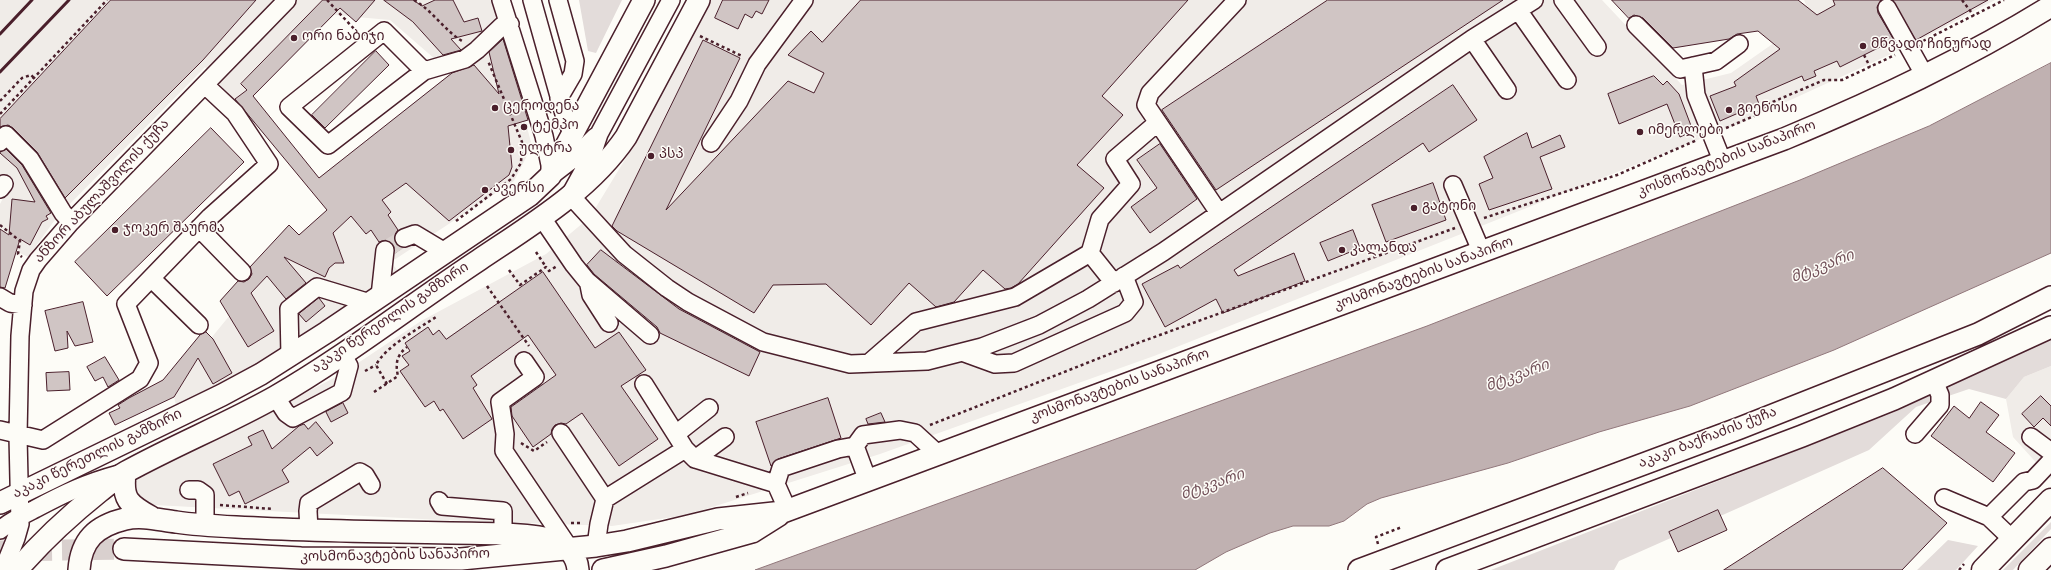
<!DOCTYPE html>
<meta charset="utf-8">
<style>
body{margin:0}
canvas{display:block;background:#fdfcf7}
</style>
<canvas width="2051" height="570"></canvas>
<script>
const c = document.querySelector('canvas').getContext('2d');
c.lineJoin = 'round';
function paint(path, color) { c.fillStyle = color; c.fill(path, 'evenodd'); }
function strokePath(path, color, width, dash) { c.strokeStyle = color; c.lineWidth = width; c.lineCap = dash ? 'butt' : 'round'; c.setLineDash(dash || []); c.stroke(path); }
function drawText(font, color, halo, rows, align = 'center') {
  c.font = font + ' "Indie Flower","Noto Sans Georgian",sans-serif'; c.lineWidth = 3; c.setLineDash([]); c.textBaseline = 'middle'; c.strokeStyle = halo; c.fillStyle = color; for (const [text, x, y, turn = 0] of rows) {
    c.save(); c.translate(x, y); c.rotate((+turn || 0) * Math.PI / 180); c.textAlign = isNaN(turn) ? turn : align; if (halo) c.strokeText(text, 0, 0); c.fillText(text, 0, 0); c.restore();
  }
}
const built = new Path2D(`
 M0,0H493L532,146L514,181L391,262L397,270L339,312L264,361L176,405L174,397L212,337L230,315L288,254L297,263L351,216L319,178L451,73L390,20L334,15L253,97L246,90L234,100L205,67L57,217L28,257L18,252L20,242L0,227V204L3,198L0,188Z
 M707,0H1602L1682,85L1731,73L1811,17L1804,0H1995L1913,44L1738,124L1154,356L880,454L687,515L612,526L441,520L154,505L138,497L132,485L139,478L340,375L421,321L546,254L590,217L632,148Z
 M2051,366V479L2013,437L2006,399L2024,377Z`);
const green = new Path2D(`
 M579,0H622L596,53L588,51Z
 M2051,339V366L2024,377L2006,399L1969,389L1916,407L1869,450L1619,561L1614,570H1491L1892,413Z
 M2051,522V529L2013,570H2003Z
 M1948,540L1978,546L1956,570H1917Z`);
const water = new Path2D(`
 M2051,63V253L1834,350L1690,406L1599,432L1508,463L1381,498L1367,504L1344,521L1329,526H1293L1270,533L1226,552L1195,570H755L1427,326L1800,180L1929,126Z`);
const building = new Path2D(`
 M111,0H256L203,60L65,198L37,152L13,128L8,125L0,127V119Z
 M323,0H375L356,22L340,8L253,96L319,178L452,73L474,65L499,94L489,52L503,39L528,120L508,126L512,167L509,175L449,221L406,183L382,200L391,212L388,215L398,230L394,236L395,241L397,245L402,248L395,253L394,246L391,242L386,240L379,242L371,230L366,234L351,216L333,233L344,263H335L329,268L325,277L284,257L306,283L286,299L267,276L251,293L274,331L248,347L220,301L238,281L244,282L249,279L252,274L250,267L289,225L299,235L327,210L235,99L247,90L241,84Z
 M384,0H413L422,6L435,0H453L464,22L478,18L482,31L451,39L461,50L443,55L413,22Z
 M723,0H769L762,14L756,11L752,18L745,14L738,29L715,18Z
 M861,0H1188L1102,96L1123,115L1077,165L1104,188L1018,284L1011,288L1005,289L983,270L954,302L936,307L909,283L871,325L826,284L773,285L754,313L617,231L612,226L703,40L740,58L666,210L788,81L814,93L824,73L788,55L811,31L822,42Z
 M1328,0H1503L1216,190L1162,110Z
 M1612,0H1798L1817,15L1835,5L1833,0H1881L1877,7L1878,13L1894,40L1840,67L1837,61L1814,71L1816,76L1804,81L1802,76L1756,96L1759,104L1720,121L1710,96L1736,86L1734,82L1780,49L1758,31L1737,34L1729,39L1673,48L1643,18L1634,15L1629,18Z
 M1893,0H1988L1916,40Z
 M376,51L389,65L325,128L312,115Z
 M1654,76L1663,85L1667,81L1679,94L1693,131L1680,137L1667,104L1619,124L1608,94Z
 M1453,85L1477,120L1429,152L1423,143L1234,270L1238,276L1294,253L1305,281L1223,313L1216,299L1165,327L1142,284L1178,265L1180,268Z
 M211,128L244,162L107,296L75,262Z
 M1527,133L1532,148L1560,135L1565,147L1540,157L1552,189L1489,210L1479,184L1493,178L1484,157Z
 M1160,144L1197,199L1150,233L1131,207L1157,188L1137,160Z
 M6,149L22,165L51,213L46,216L48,219L42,222L30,245L20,239L5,288L0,287V229L9,235L12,199L35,202L17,168L0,153Z
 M1433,183L1446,220L1386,242L1372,205Z
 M1353,230L1360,248L1328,261L1320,243Z
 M601,250L679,309L760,352L749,376L660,333L657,327L594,274L587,265Z
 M543,272L595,348L619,332L646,370L621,386L658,439L619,466L582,413L566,424L561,423L555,425L552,429L551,434L533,447L512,416L511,407L556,375L528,335L471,376L477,385L473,388L492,419L463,439L443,409L440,411L434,401L425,407L400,371L409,365L402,356L410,351L405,343L428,327L433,335L439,330L446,339Z
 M319,298L325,306L306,322L299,314Z
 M83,302L93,342L75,346L67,331L68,348L55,351L45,311Z
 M206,332L213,339L232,373L213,384L198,358L174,397L115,425L109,413L120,408L118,405L129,398L163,380L200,335Z
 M105,357L119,380L108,387L103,377L95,381L87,367Z
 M69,372L70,390L47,391L46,373Z
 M2041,396L2051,406V426L2043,418L2034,427L2022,414Z
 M828,398L841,438L778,459L771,466L756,422Z
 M1981,402L1999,415L1986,432L2015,453L1993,482L1931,436L1954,406L1969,418Z
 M343,403L348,413L331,422L326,412Z
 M881,413L885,422L868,424L866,419Z
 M316,422L333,443L317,456L310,447L282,470L289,482L245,504L239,491L229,496L213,464L252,445L248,437L263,430L272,449L299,426L304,424L308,429Z
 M1883,468L1947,523L1902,570H1724Z
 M1718,510L1727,530L1678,552L1669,532Z`);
const minorTunnel = new Path2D(`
 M385,250L404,238`);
const majorTunnel = new Path2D(`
 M0,551L124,549`);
const path = new Path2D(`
 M327,0L357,32
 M414,0C433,11 444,30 462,41
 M1962,0L1974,16
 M700,36L742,56
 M1923,41L2004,0
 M1864,55L1870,67
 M0,101L22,78L31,75L34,78
 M0,114L107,0
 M1726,128L1754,116L1768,104L1824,80H1842L1895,55
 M1484,218L1617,175L1697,140
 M456,221L511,179L521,163L522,142L488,61
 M0,225L20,241L18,254L22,257
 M536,252L546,267
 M509,270L520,285L546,267L549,271L557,266
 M487,286L529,346
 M365,371L376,365
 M387,384L376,365C386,346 418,329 436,317
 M374,392L398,376C395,363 397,355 407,347
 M930,425L1135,344L1455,228
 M521,443L534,451L547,442
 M736,497L748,493
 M220,505L273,509
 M571,523H582
 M1378,544L1376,537L1402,527
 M1959,570L1964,564`);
const minor = new Path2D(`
 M501,0L544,136L550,165V176
 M532,0L564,114L572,133
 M558,0L575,61L573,74L559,98
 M671,0L599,134L592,155L570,195L624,254L667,288L688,302L763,342L850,364L927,361L982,347L1039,325L1088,299L1163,252L1472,39L1534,0
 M1563,0L1597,47
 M1887,8L1925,76
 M1518,10L1567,80
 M1636,25L1680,69L1716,61L1739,44
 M1472,39L1507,90
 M1693,66L1696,95L1723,163
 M424,71L384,31L289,107L328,145L424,71L465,59L477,50L502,26L510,24
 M0,142L6,135L30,159L63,213L71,222
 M711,143L739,101L757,64L804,0
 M552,175L574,158L595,137
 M1453,185L1482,253
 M0,189L4,184
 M1219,213L1146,105L1150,93L1237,0
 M542,218L574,265L587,281L650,335
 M199,228L242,272
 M404,238L415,234L445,252
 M1090,253L1100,219L1131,184L1115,159L1157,123
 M151,278L199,325
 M589,285L591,295L609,323
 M380,296L385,250
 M0,297L10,303L23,305
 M962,352L995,364L1014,363L1125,313L1134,302L1124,276
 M290,356L289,309L317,287L370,303
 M524,361L535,377L500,402L505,434L504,451L570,549
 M869,363L916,322L1015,297L1090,253L1114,283
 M644,384L685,449L695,459L776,484
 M275,396L286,413L293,418L342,392L349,366L342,354
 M0,430L43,440L140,379L149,363L126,304L210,217L269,164L235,113L205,85
 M561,433L605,499
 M676,434L709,408
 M1915,434L1940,405V395L1934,381
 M2031,437L2051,452
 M855,446L863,435L900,430L915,433L939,455
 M695,459L725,437
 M189,490H198L205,495V525
 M1944,498L1989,517L2012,539
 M439,501L442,506L503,511V534
 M788,511L776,484L781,468L838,449L855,446L868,481
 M1989,517L2024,482L2033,480L2051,461
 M0,530C10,521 23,515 35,509C65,493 86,483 119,474
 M309,530L308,511L309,503L360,472L365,475L371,485
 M596,546L599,524L605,499L685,449
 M3,570L16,538L20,524L18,436L20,336L24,291L31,270L38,260L71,222L287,0`);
const major = new Path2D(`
 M125,473C122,499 128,504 151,517
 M0,503L222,395L261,374L327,332L530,195L550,176L644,0
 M124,549L301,558L461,559L596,546L627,541L718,519L783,512L1784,139C1875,101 1966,59 2051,6
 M17,570C42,541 69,516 99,492C108,485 117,477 126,472C175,445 227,424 275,397C346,356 411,305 479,260C531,225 590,190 626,137L699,0
 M79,570C81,540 96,526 125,519C142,515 159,520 176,522C196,525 216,526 236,527C325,532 414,532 503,534C530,536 575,534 578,570
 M603,570L666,556L752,532L779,515
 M1359,570L1740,428L1978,334L2051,297
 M1447,570L1802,436L1894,399L2051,327`);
const highway = new Path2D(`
 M1983,570L2051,500
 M2030,570L2051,549`);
const rail = new Path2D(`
 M0,34L32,0
 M0,72L69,0`);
const markers = [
 [294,38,4,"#4a1f2b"],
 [1863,46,4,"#4a1f2b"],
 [495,108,4,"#4a1f2b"],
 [1729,110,4,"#4a1f2b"],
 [524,127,4,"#4a1f2b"],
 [1640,132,4,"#4a1f2b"],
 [511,150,4,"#4a1f2b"],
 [651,156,4,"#4a1f2b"],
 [485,190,4,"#4a1f2b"],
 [1414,208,4,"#4a1f2b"],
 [115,230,4,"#4a1f2b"],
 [1342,250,4,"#4a1f2b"]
];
const poiNames = [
 ["ორი ნაბიჯი",302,38],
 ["მწვადი ჩინურად",1871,46],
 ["ცეროდენა",503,108],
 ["გიენოსი",1737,110],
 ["ტემპო",532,127],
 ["იმერლები",1648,132],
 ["ულტრა",519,150],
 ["პსპ",659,156],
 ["ავერსი",493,190],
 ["გატონი",1422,208],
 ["ჯოკერ შაურმა",123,230],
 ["კალანდა",1350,250]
];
const streetNames = [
 ["კოსმონავტების სანაპირო",1727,160,-21],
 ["ანზორ აბულაშვილის ქუჩა",103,192,-47],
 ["კოსმონავტების სანაპირო",1424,275,-20],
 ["აკაკი წერეთლის გამზირი",391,319,-34],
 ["კოსმონავტების სანაპირო",1120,387,-20],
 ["აკაკი ბაქრაძის ქუჩა",1708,439,-21],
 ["აკაკი წერეთლის გამზირი",98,455,-26],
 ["კოსმონავტების სანაპირო",395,557,-1]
];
const waterNames = [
 ["მტკვარი",1823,268,-21],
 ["მტკვარი",1518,377,-20],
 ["მტკვარი",1213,486,-19]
];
paint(built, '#f0ece8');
paint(green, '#e3dcda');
paint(water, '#c0b1b1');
strokePath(water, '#91777b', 1);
paint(building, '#d0c5c4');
strokePath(building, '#4a1f2b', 1);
strokePath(minorTunnel, '#d9d0ce', 17, [17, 8]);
strokePath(majorTunnel, '#d9d0ce', 21, [21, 10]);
strokePath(minor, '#4a1f2b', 20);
strokePath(major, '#4a1f2b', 24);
strokePath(highway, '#4a1f2b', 25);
strokePath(path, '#4a1f2b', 2.5, [3, 3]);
strokePath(minor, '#fdfcf7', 17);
strokePath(major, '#fdfcf7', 21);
strokePath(highway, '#fdfcf7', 22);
strokePath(rail, '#4a1f2b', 3);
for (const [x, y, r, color] of markers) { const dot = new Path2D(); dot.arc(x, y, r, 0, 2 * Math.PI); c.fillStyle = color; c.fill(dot); strokePath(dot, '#fdfcf7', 1.5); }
drawText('14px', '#4a1f2b', '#fdfcf7', poiNames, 'left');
drawText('14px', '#4a1f2b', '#fdfcf7', streetNames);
drawText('italic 15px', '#73525a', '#fdfcf7', waterNames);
</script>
